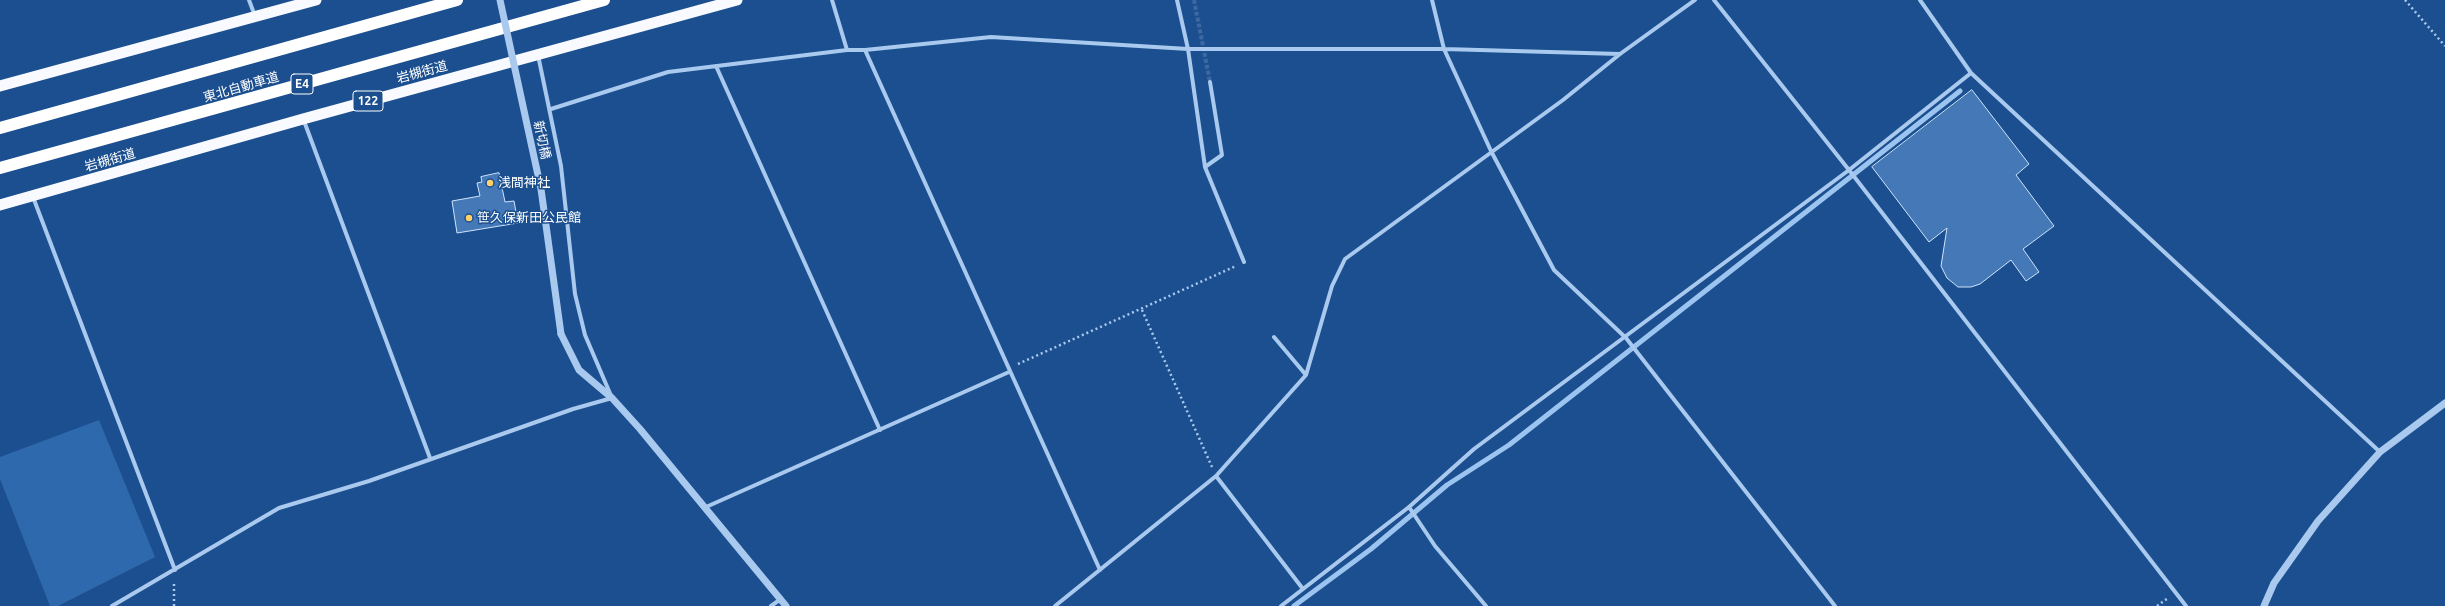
<!DOCTYPE html>
<meta charset="utf-8">
<style>
body{margin:0}
canvas{display:block;background:#1b4f8f}
</style>
<canvas width="2445" height="606"></canvas>
<script>
const c = document.querySelector('canvas').getContext('2d');
c.lineJoin = 'round';
function paint(path, color) { c.fillStyle = color; c.fill(path, 'evenodd'); }
function strokePath(path, color, width, dash) { c.strokeStyle = color; c.lineWidth = width; c.lineCap = dash ? 'butt' : 'round'; c.setLineDash(dash || []); c.stroke(path); }
function drawText(font, color, halo, rows, align = 'center') {
  c.font = font + ' Ubuntu,"Noto Sans JP",sans-serif'; c.lineWidth = 3; c.setLineDash([]); c.textBaseline = 'middle'; c.strokeStyle = halo; c.fillStyle = color; for (const [text, x, y, turn = 0] of rows) {
    c.save(); c.translate(x, y); c.rotate((+turn || 0) * Math.PI / 180); c.textAlign = isNaN(turn) ? turn : align; if (halo) c.strokeText(text, 0, 0); c.fillText(text, 0, 0); c.restore();
  }
}
const green = new Path2D(`
 M99,420L155,557L58,606H50L0,479V457Z`);
const stream = new Path2D(`
 M1294,606L1371,549L1447,485L1509,445L1960,91`);
const building = new Path2D(`
 M1972,90L2029,164L2016,175L2054,226L2023,249L2039,272L2026,281L2011,260L1980,284L1971,287H1958L1947,278L1941,266L1947,228L1929,242L1872,167Z
 M499,173L505,202L514,201L518,223L457,233L452,201L480,196L477,183L482,182L481,177Z`);
const minorTunnel = new Path2D(`
 M1194,0L1210,82`);
const path = new Path2D(`
 M2405,0L2445,46
 M1142,310L1212,467
 M1018,364L1236,266
 M174,606V582
 M2157,606L2168,598`);
const minor = new Path2D(`
 M249,0L255,16
 M832,0L847,50
 M1177,0L1188,49L1205,167L1244,262
 M1432,0L1444,49L1491,151L1554,270L1626,338L1835,606
 M1714,0L1849,170L2186,606
 M1920,0L1971,73L2380,452
 M865,50L1100,570
 M716,66L880,430
 M551,109L668,72L847,50H865L991,37L1188,49H1444L1620,54
 M304,121L430,458
 M1205,167L1222,155L1210,82
 M33,197L175,570
 M1274,337L1306,375
 M1216,476L1303,589
 M706,507L1009,372
 M1409,507L1435,546L1486,606
 M112,606L279,508L369,481L573,409L612,398L585,335L575,294L561,166L538,55
 M771,606L781,599
 M1055,606L1216,476L1306,375L1332,286L1345,259L1563,100L1620,54L1695,0
 M1281,606L1409,507L1474,449L1849,170L1971,73`);
const tertiary = new Path2D(`
 M561,334L579,370L612,398L640,429L786,606
 M2264,606L2274,583L2318,521L2380,452L2445,403`);
const trunk = new Path2D(`
 M0,86L316,0
 M0,205L303,119L737,0`);
const motorway = new Path2D(`
 M0,128L457,0
 M0,168L604,0`);
const tertiaryBridge = new Path2D(`
 M500,0L541,189L561,334`);
const markers = [
 [490,183,4,"#ffd166"],
 [469,218,4,"#ffd166"]
];
const shields = [
 [302,84,22],
 [368,101,30]
];
const shieldNames = [
 ["E4",302,84],
 ["122",368,101]
];
const streetNames = [
 ["岩槻街道",422,72,-15],
 ["東北自動車道",241,87,-16],
 ["新切橋",542,140,78],
 ["岩槻街道",110,160,-16]
];
const poiNames = [
 ["浅間神社",498,183],
 ["笹久保新田公民館",477,218]
];
paint(green, '#2e69ad');
strokePath(stream, '#9cc4f0', 5);
paint(building, '#4478b7');
strokePath(building, '#cfe3fa', 1);
strokePath(minorTunnel, '#3d69a0', 4, [4, 2]);
strokePath(path, '#a9c9ee', 2.5, [2, 3]);
strokePath(minor, '#a9c9ee', 4);
strokePath(tertiary, '#a9c9ee', 7);
strokePath(trunk, '#f8faff', 11);
strokePath(motorway, '#fff', 12);
strokePath(tertiaryBridge, '#a9c9ee', 7);
for (const [x, y, r, color] of markers) { const dot = new Path2D(); dot.arc(x, y, r, 0, 2 * Math.PI); c.fillStyle = color; c.fill(dot); strokePath(dot, '#1b4f8f', 1.5); }
for (const [x, y, w] of shields) { const box = new Path2D(); box.roundRect(x - w / 2, y - 10, w, 20, 3); c.fillStyle = '#1b4f8f'; c.fill(box); strokePath(box, '#fff', 1); }
drawText('bold 12px', '#fff', null, shieldNames);
drawText('13px', '#fff', '#1b4f8f', streetNames);
drawText('13px', '#fff', '#1b4f8f', poiNames, 'left');
</script>
